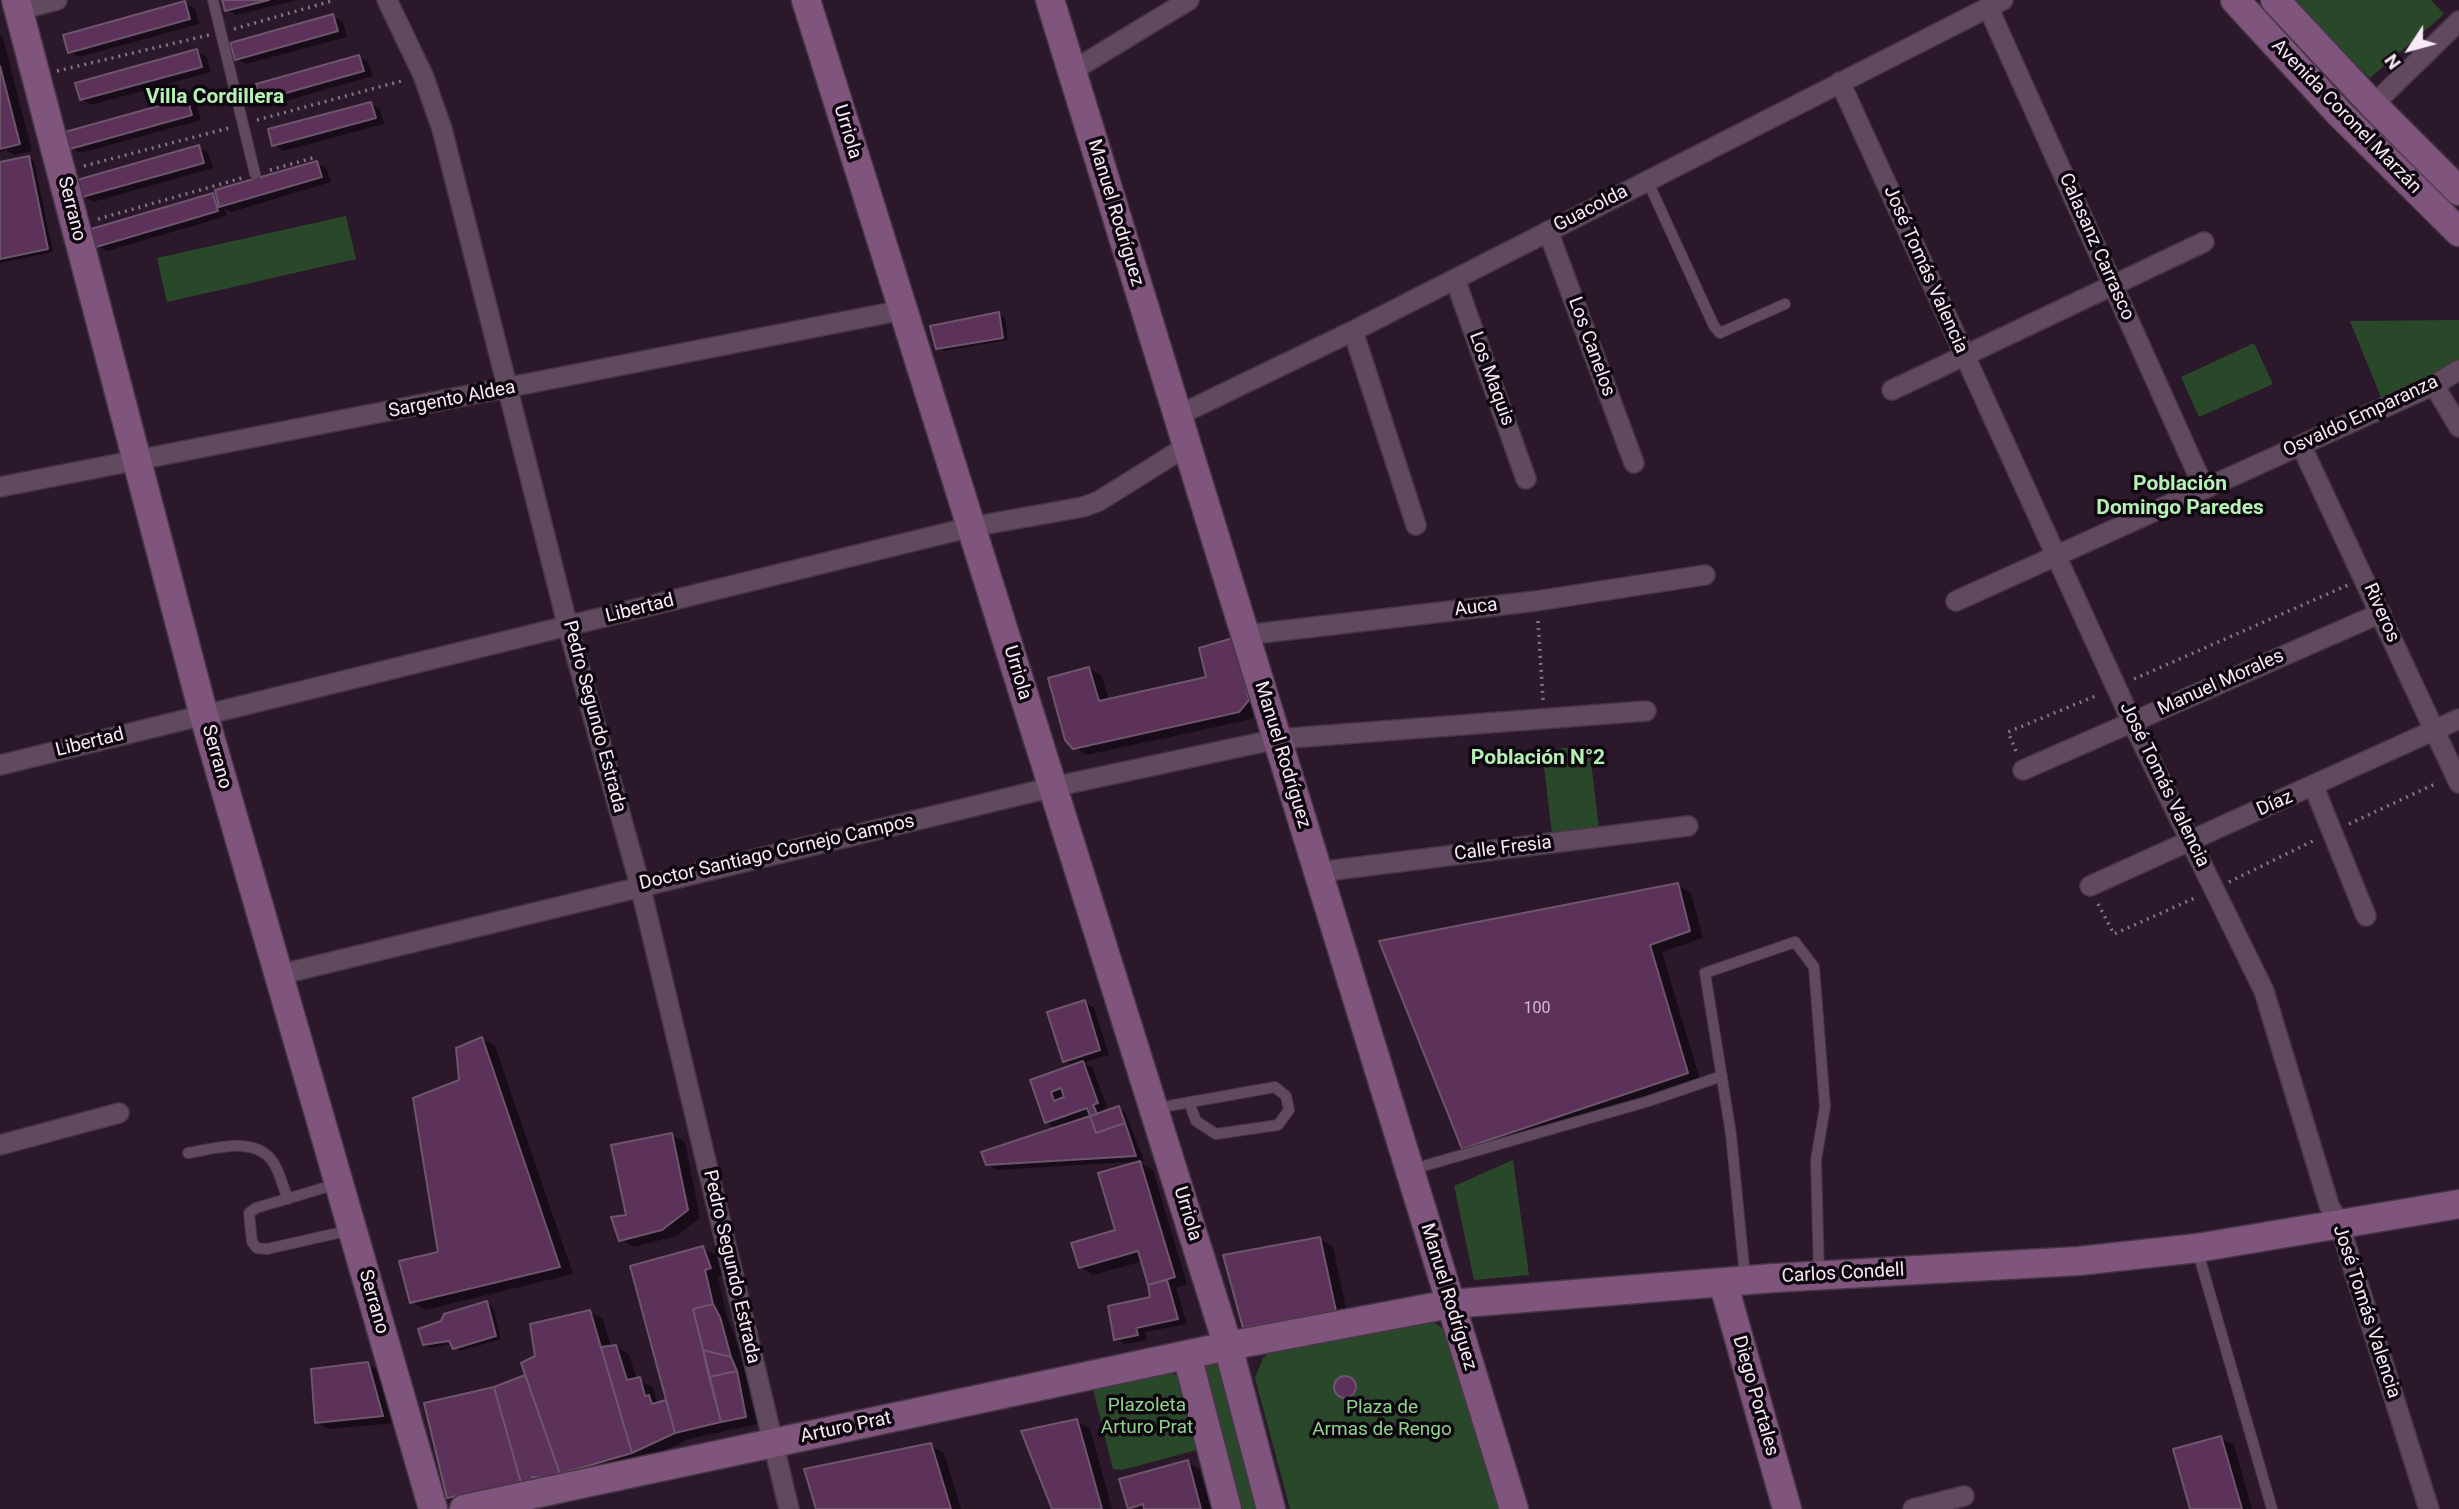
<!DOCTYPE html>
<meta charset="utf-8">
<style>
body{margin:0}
#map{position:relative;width:2459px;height:1509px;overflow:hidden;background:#2c182b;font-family:Roboto,sans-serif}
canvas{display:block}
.north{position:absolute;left:2375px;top:14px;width:70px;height:70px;-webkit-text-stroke:5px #0f070f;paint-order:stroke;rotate:234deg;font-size:19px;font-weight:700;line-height:28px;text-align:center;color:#f8e9f7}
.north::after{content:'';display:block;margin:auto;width:24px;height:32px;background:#f8e9f7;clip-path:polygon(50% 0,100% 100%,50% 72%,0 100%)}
</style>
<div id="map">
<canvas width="2459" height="1509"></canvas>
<div class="north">N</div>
</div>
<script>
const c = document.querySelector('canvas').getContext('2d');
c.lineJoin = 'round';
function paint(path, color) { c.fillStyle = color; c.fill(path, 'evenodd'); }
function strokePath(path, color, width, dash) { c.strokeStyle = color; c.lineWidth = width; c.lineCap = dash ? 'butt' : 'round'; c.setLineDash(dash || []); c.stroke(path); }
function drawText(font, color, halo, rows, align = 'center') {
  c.font = font + ' Roboto,sans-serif'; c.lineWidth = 7; c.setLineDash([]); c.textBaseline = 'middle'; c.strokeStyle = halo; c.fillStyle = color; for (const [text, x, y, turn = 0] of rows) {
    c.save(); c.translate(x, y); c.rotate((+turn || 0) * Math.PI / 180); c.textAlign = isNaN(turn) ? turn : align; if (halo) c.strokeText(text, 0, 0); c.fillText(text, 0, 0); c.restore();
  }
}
const green = new Path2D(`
 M2291,0H2431L2444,14L2370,78L2319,32Z
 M346,216L356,259L167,302L157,258Z
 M2459,320V366L2382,400L2350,321Z
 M2254,343L2273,384L2199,417L2181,377Z
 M1589,745L1599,828L1552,833L1542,751Z
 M1513,1160L1529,1275L1474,1280L1454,1186Z
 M1429,1319L1447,1332L1506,1509H1290L1255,1378L1263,1358L1272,1351Z
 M1227,1361L1267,1509H1235L1197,1368Z
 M1162,1368L1185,1380L1204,1448L1122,1470L1113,1469L1092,1385Z`);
const shadow = new Path2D(`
 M224,0H297L236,15L227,10Z
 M185,3L195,9L199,24L79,57L70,52Z
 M333,16L343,22L347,37L246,64L236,59Z
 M0,36L3,38L32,151L14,155L6,150L0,152Z
 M197,51L207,57L211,72L91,105L82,99Z
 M359,57L368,62L373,76L272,105L263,99Z
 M187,99L197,105L201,120L81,153L72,148Z
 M371,104L380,109L384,124L283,151L274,145Z
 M199,147L208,153L213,168L93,202L83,196Z
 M28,158L34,161L53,252L0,263V164Z
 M317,163L326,168L331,182L231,212L224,208L227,216L107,251L98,246L213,195L219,199Z
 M999,314L1005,318L1008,340L944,351L938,347Z
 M1245,648L1262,707L1252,719L1087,755L1074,747L1089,668L1102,676L1109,701L1208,678Z
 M1677,885L1691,893L1703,938L1662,952L1700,1080L1476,1156L1463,1148Z
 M1085,1002L1094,1008L1109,1055L1083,1063L1093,1068L1107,1108L1102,1110L1103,1114L1119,1108L1125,1112L1144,1161L997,1170L987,1164L1058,1129L1046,1122L1032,1081L1074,1066L1064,1060Z
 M482,1039L495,1046L573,1274L425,1310L412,1302L440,1254L461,1081Z
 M672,1135L685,1142L700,1218L676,1236L634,1247L621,1240Z
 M1140,1163L1153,1170L1187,1284L1176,1288L1187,1324L1145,1332L1147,1340L1125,1344L1116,1339L1152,1299V1285L1143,1261L1093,1275L1080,1267L1117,1231Z
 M1320,1239L1333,1247L1348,1318L1257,1334L1244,1327Z
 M703,1248L716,1255L723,1275L718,1277L726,1313L750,1380L758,1424L689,1439L646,1459L462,1504L448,1497L495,1388L527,1376L537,1357L589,1312L603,1319L611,1347H616L629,1354L637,1380L653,1387L657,1402L668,1401Z
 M486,1303L493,1307L501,1339L460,1351L453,1344L430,1348L424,1344Z
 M367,1364L380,1371L395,1423L329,1429L316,1422Z
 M1335 1388a11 11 0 1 1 22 0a11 11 0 1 1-22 0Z
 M1077,1421L1090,1429L1112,1509H1054Z
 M2221,1438L2234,1445L2252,1509H2192Z
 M930,1445L944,1453L961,1509H817Z
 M1187,1462L1200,1470L1211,1509L1129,1508Z`);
const building = new Path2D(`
 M222,0H269L225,11Z
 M185,1L190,19L68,53L63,35Z
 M333,14L338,31L235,60L230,43Z
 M197,49L202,67L80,100L75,83Z
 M359,55L364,71L261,100L256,84Z
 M0,66L20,144L0,149Z
 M187,98L192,115L70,149L65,132Z
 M371,102L376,118L272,146L268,129Z
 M199,145L204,163L82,197L77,180Z
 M29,156L48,249L0,259V162Z
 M317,161L322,177L219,207L215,190Z
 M213,193L218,211L96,247L91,229Z
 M999,312L1003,338L936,349L930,326Z
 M1233,638L1249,700L1239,712L1073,749L1065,740L1048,678L1089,667L1099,701L1206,677L1199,648Z
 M1678,883L1690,931L1650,945L1688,1073L1462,1149L1379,941Z
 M1085,1000L1100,1050L1063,1062L1047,1012Z
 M482,1037L560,1267L410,1303L399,1261L438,1252L413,1098L459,1080L456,1048Z
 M1083,1061L1098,1103L1093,1105L1097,1114L1090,1116L1087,1108L1045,1123L1030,1080ZM1061,1088L1064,1097L1054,1101L1051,1092Z
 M1119,1106L1125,1123L1096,1133L1090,1116Z
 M1090,1116L1096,1133L1125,1123L1136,1156L986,1165L981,1152Z
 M672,1133L688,1210L662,1230L619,1241L611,1217L626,1215L611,1145Z
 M1140,1161L1175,1277L1148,1285L1138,1251L1079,1268L1071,1243L1115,1230L1098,1173Z
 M1320,1237L1336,1311L1243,1328L1223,1255Z
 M703,1246L711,1268L705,1270L713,1304L693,1309L721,1422L675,1433L630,1266Z
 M1167,1280L1178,1319L1136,1328L1138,1335L1114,1340L1108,1306L1150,1297L1148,1285Z
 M487,1301L496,1336L453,1349L449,1341L423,1345L418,1329L441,1321L444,1314Z
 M713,1304L720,1317L731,1357L703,1350L693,1309Z
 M590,1310L632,1453L560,1474L521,1363L535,1356L530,1324Z
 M616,1345L627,1380L640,1377L645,1396L649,1395L652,1404L666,1400L675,1433L632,1453L601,1347Z
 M703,1350L731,1357L737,1371L709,1377Z
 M368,1362L383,1416L315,1423L311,1369Z
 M737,1371L746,1417L721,1422L709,1377Z
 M525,1375L560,1474L544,1478L532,1477L533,1482L521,1483L494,1387Z
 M1334 1387a11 11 0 1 1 22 0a11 11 0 1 1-22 0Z
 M494,1387L521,1483L447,1498L424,1403Z
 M1077,1419L1102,1509H1052L1021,1431Z
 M2221,1436L2242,1509H2190L2173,1449Z
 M931,1443L951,1509H816L804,1469Z
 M1188,1460L1201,1509H1144L1143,1504L1128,1509L1119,1479Z`);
const path = new Path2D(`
 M234,29L335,0
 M57,71L209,35
 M257,120L405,80
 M84,166L229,128
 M270,170L316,157
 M98,219L242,178
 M1538,621L1543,700
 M2134,679L2348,585
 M2016,751L2008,732L2098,695
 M2349,824L2437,783
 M2229,882L2317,839
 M2098,904L2114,934L2197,897`);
const lane = new Path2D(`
 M213,0L255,174
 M1647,180L1714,326L1720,333L1785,304
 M1157,1108L1275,1087L1286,1096L1289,1110L1278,1125L1216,1134L1196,1121L1189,1102
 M188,1153C214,1149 255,1135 273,1162C280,1172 283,1188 288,1199
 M1413,1169L1649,1101L1722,1076
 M337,1184L256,1208L249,1213L252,1242L257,1248L267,1249L351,1230
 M2197,1249L2272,1509
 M1745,1277L1731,1134L1705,973L1795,942L1814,967L1825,1107L1816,1160L1819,1275`);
const street = new Path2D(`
 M387,0L423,75L442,129L568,627L640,885L789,1509
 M1988,7L2204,488
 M19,10L57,0
 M1072,71L1189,0
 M1840,82L2132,722L2264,991L2329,1205L2339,1223L2429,1509
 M2373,105L2459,21
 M1548,231L1634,463
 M1455,279L1526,479
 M1353,331L1416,525
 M2434,385L2459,427
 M1892,390L2204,242
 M1177,416L1353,331L2003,0
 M2301,445L2459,783
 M0,487L903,310
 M1956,601L2434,385L2459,370
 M1245,635L1536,601L1705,575
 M0,765L971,527L1083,507L1099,501L1187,446
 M2023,770L2381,613
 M2314,787L2366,916
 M1318,872L1688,826
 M2090,886L2459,719
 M278,975L1053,787L1277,739L1646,711
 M0,1145L119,1113
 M1913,1509L1964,1496`);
const secondary = new Path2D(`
 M16,0L204,716L433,1509
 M806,0L1228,1346L1271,1509
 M1050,0L1514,1509
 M2235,0L2339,113L2459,232
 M2275,0L2373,105L2459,191
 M1723,1282L1787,1509
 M1187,1355L1227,1509
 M464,1509L1228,1346L1450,1304L1774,1278L2079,1261L2197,1248L2459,1204`);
const numberNames = [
 ["100",1537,1009]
];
const streetNames = [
 ["Avenida Coronel Marzán",2346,117,46],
 ["Urriola",847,132,73],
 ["Serrano",71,209,76],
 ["Guacolda",1591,209,-27],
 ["Manuel Rodríguez",1115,213,73],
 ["Calasanz Carrasco",2096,247,66],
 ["José Tomás Valencia",1925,270,66],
 ["Los Canelos",1591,347,70],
 ["Los Maquis",1491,379,70],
 ["Sargento Aldea",452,400,-11],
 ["Osvaldo Emparanza",2361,417,-25],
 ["Auca",1476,608,-7],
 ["Libertad",640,609,-14],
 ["Riveros",2381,613,66],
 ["Urriola",1017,673,73],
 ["Manuel Morales",2221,683,-24],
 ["Pedro Segundo Estrada",594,717,75],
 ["Libertad",90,743,-14],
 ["Manuel Rodríguez",1282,755,73],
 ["Serrano",216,757,74],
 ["José Tomás Valencia",2164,785,64],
 ["Díaz",2275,804,-24],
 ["Calle Fresia",1503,849,-7],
 ["Doctor Santiago Cornejo Campos",777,853,-13],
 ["Urriola",1187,1214,73],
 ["Pedro Segundo Estrada",731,1267,77],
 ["Carlos Condell",1843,1274,-3],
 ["Manuel Rodríguez",1448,1297,73],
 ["Serrano",373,1302,74],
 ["José Tomás Valencia",2366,1312,72],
 ["Diego Portales",1755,1396,74],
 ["Arturo Prat",846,1428,-12]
];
const parkNames = [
 ["Plazoleta",1147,1406],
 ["Arturo Prat",1147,1428],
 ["Plaza de",1382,1408],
 ["Armas de Rengo",1382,1430]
];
const neighbourhoodNames = [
 ["Villa Cordillera",215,98],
 ["Población",2180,485],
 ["Domingo Paredes",2180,509],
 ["Población N°2",1538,759]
];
paint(green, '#29482a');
paint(shadow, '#0007');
paint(building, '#5c315a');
strokePath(building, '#6d556b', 2);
strokePath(lane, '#463646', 12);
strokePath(street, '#463646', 22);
strokePath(secondary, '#463646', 31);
strokePath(path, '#857384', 3.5, [2, 5]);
strokePath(lane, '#614960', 10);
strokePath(street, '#614960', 19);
strokePath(secondary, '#7f557d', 28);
drawText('16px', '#d1bbd0', null, numberNames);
drawText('19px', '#f8e9f7', '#0f070f', streetNames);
drawText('19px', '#8fd38f', '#0f070f', parkNames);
drawText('bold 21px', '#b5f0b4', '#0f070f', neighbourhoodNames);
</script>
